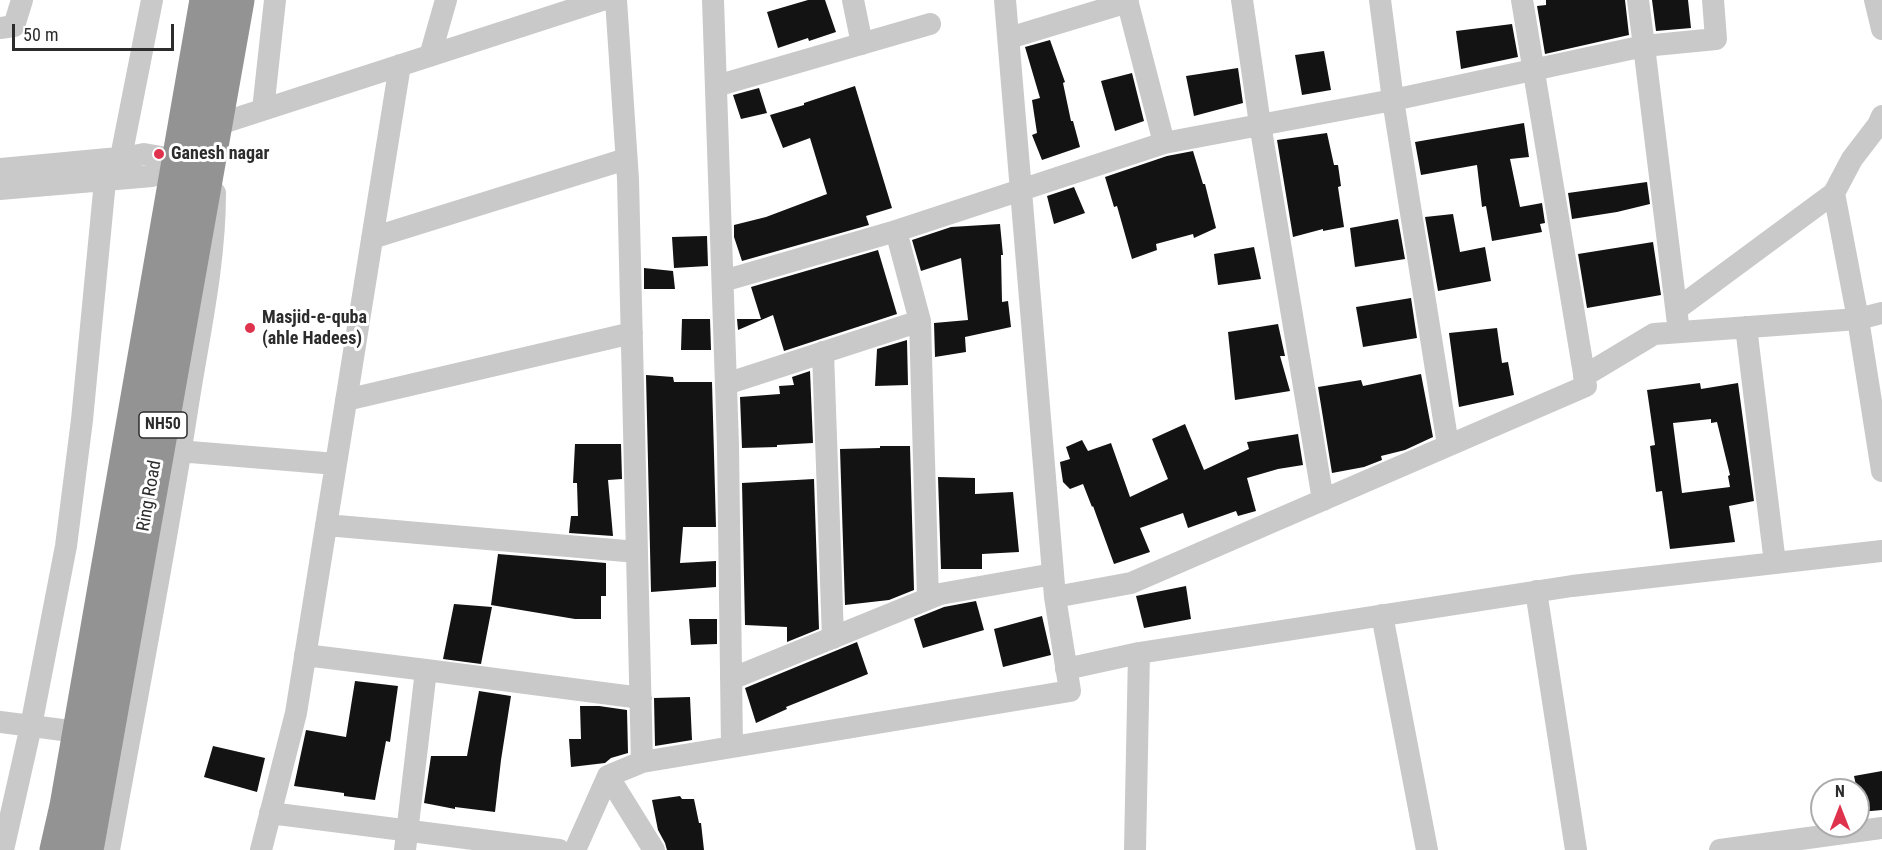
<!DOCTYPE html>
<style>
body{margin:0}
#map{position:relative;width:1882px;height:850px;overflow:hidden;background:#fff;font-family:"Roboto Condensed",sans-serif}
canvas{display:block}
.north{position:absolute;left:1810px;top:778px;width:60px;height:60px;box-sizing:border-box;background:#fff;border:2px solid #ababab;border-radius:50%;rotate:0deg;font-size:16px;font-weight:700;line-height:24px;text-align:center;color:#2c2c2c}
.north::after{content:'';display:block;margin:auto;width:21px;height:27px;background:#df324d;clip-path:polygon(50% 0,100% 100%,50% 72%,0 100%)}
.scale{position:absolute;left:12px;top:24px;width:162px;height:27px;box-sizing:border-box;border:3px solid #2c2c2c;border-top:0;padding-left:8px;font-size:18px;line-height:21px;white-space:nowrap;color:#2c2c2c;-webkit-text-stroke:4px #fff;paint-order:stroke}
</style>
<div id="map">
<canvas width="1882" height="850"></canvas>
<div class="north">N</div>
<div class="scale">50 m</div>
</div>
<script>
const c = document.querySelector('canvas').getContext('2d');
c.lineJoin = 'round';
function paint(path, color) { c.fillStyle = color; c.fill(path, 'evenodd'); }
function strokePath(path, color, width, dash) { c.strokeStyle = color; c.lineWidth = width; c.lineCap = dash ? 'butt' : 'round'; c.setLineDash(dash || []); c.stroke(path); }
function drawText(font, color, halo, rows, align = 'center') {
  c.font = font + ' "Roboto Condensed",sans-serif'; c.lineWidth = 6; c.setLineDash([]); c.textBaseline = 'middle'; c.strokeStyle = halo; c.fillStyle = color; for (const [text, x, y, turn = 0] of rows) {
    c.save(); c.translate(x, y); c.rotate((+turn || 0) * Math.PI / 180); c.textAlign = isNaN(turn) ? turn : align; if (halo) c.strokeText(text, 0, 0); c.fillText(text, 0, 0); c.restore();
  }
}
const building = new Path2D(`
 M808,0H825L836,32L809,41L808,38L778,48L767,12Z
 M1546,0H1625L1629,35L1545,54L1537,6L1546,5Z
 M1652,0H1688L1691,28L1656,31Z
 M1512,24L1518,57L1461,69L1456,31Z
 M1050,40L1065,82L1063,83L1071,121H1073L1080,147L1042,160L1032,135L1037,133L1032,100L1040,98L1025,47Z
 M1324,51L1331,90L1302,95L1295,55Z
 M1238,68L1243,103L1194,116L1186,76Z
 M1132,73L1144,121L1115,131L1101,81Z
 M855,86L892,208L866,216L869,225L742,261L734,237V225L766,217L827,194L810,138L783,148L770,115L804,105V103Z
 M759,88L767,113L741,119L733,95Z
 M1524,123L1529,157L1510,159L1520,207L1542,203L1545,223L1540,224L1542,232L1492,241L1486,206L1482,207L1477,165L1421,175L1415,142Z
 M1327,133L1334,165H1338L1341,186L1338,187L1344,227L1323,231V229L1293,237L1277,140Z
 M1193,151L1203,184H1205L1216,228L1194,238L1193,234L1156,244L1157,250L1132,259L1117,206L1114,207L1105,177L1167,156Z
 M1647,182L1650,204L1617,212L1572,219L1568,193Z
 M1074,187L1085,213L1054,224L1047,196Z
 M1453,214L1460,252L1485,247L1491,281L1438,291L1425,217Z
 M1398,219L1405,259L1355,267L1350,228Z
 M1000,224L1003,255H1001L1002,302L1008,301L1011,327L965,337L966,352L935,357L934,323L968,320L961,258L921,271L912,240L951,227Z
 M707,236L708,266L674,268L672,237Z
 M1653,242L1661,295L1587,308L1578,254Z
 M1254,247L1261,279L1218,285L1214,254Z
 M878,250L897,314L784,351L773,315L738,330L737,319H761L751,287Z
 M644,268L673,271L675,289H644Z
 M1411,298L1417,338L1363,347L1356,307Z
 M682,319H710L711,350H681Z
 M1278,324L1285,356H1280L1290,391L1235,400L1228,332Z
 M1497,328L1502,363L1508,362L1514,395L1459,407L1449,333Z
 M907,340L908,385L875,386L877,349Z
 M810,371L813,443L777,445V447L742,448L740,397L780,394L779,386L794,385L792,377Z
 M1421,374L1433,437L1405,450L1381,456L1382,460L1364,467L1332,473L1318,387L1361,380L1363,386Z
 M646,375L673,377L674,382H712L716,527H683L680,563L716,561V587L651,592Z
 M1700,383L1701,389L1738,383L1754,501L1729,506L1735,542L1670,549L1662,491L1656,492L1650,446L1655,445L1647,390ZM1711,419V423L1717,422L1730,475L1728,476L1730,487L1682,493L1673,423Z
 M1185,424L1204,470L1249,449L1247,442L1298,434L1303,465L1278,469L1247,478L1256,511L1238,516L1236,511L1188,528L1183,513L1140,528L1150,552L1114,564L1093,506L1092,507L1083,484L1070,489L1063,482L1060,462L1070,459L1066,447L1082,440L1088,451L1111,443L1130,497L1168,479L1152,439Z
 M575,444H621L622,479L608,480L613,536L569,533L571,516H578L577,483H573Z
 M880,446H910L914,590L889,600L845,605L840,449L880,448Z
 M938,477L975,478V494L1013,492L1019,552L982,554V569H941Z
 M814,479L819,629L787,642V627L745,625L742,483Z
 M498,554L606,563V596H601V619H575L491,605Z
 M1186,586L1191,619L1144,628L1136,596Z
 M976,601L984,630L923,648L914,619L944,607Z
 M454,604L492,607L481,664L443,659Z
 M1042,616L1051,655L1003,667L994,629Z
 M689,619H717V644L691,645Z
 M857,642L868,674L786,707L787,709L756,723L745,688Z
 M355,681L398,686L390,742L386,741L375,800L344,796V793L294,786L306,730L346,737Z
 M479,691L511,696L501,760L495,812L455,807V809L424,803L431,756H467Z
 M690,697L692,740L655,746L654,698Z
 M580,706H599L627,710L628,753L611,758L605,763L571,767L569,739H581Z
 M213,746L265,758L257,792L204,777Z
 M1882,771V810L1860,812L1858,790H1857L1854,776Z
 M680,796L682,799H694L699,823H701L704,850H667L665,843L658,830L652,800Z`);
const minor = new Path2D(`
 M616,0L628,179L642,762
 M713,0L728,445L732,747
 M853,0L862,44
 M1005,0L1055,597L1131,583L1586,386L1522,0
 M1127,0L1164,143L1393,100L1644,46L1638,0
 M1242,0L1260,124L1323,500
 M1380,0L1393,100L1448,445
 M1875,0L1882,29
 M0,28L14,26L22,0
 M1009,38L1128,2
 M430,56L446,0
 M716,86L930,24
 M263,110L275,0
 M216,125L602,0
 M121,157L152,0
 M0,169L129,157L144,154L178,160L192,159
 M0,189L152,176L176,169L189,171
 M1834,193L1858,319L1882,313
 M896,231L920,321
 M372,238L626,159
 M723,281L896,231L1164,143
 M1677,309L1834,193L1852,159L1878,125L1882,116
 M1746,327L1775,563
 M1679,332L1644,46L1716,39L1713,0
 M823,352L833,638
 M1584,376L1654,334L1858,319L1882,471
 M726,384L920,321L928,599
 M346,400L632,333
 M166,450L336,464
 M326,525L637,552
 M1536,591L1576,850
 M1382,615L1427,850
 M1139,653L1572,586L1882,551
 M305,655L426,670
 M1066,669L1139,653L1135,850
 M731,679L940,594L1053,574
 M0,722L78,732
 M270,813L559,850
 M3,850L31,726L66,546L82,420L105,181
 M109,850C136,701 165,553 188,404C199,334 215,264 215,193
 M261,850L296,713L400,65
 M405,850L426,670L641,698
 M575,850L608,776
 M654,850L608,776L642,762L1070,691L1055,597
 M1720,850L1882,828`);
const highway = new Path2D(`
 M56,850L66,806L206,0
 M87,850L238,0`);
const markers = [
 [159,154,6,"#df324d"],
 [250,328,6,"#df324d"]
];
const shields = [
 [163,425,48]
];
const shieldNames = [
 ["NH50",163,425]
];
const poiNames = [
 ["Ganesh nagar",171,154],
 ["Masjid-e-quba",262,318],
 ["(ahle Hadees)",262,339]
];
const streetNames = [
 ["Ring Road",150,496,-80]
];
paint(building, '#131313');
strokePath(minor, '#c9c9c9', 22);
strokePath(highway, '#939393', 33);
for (const [x, y, r, color] of markers) { const dot = new Path2D(); dot.arc(x, y, r, 0, 2 * Math.PI); c.fillStyle = color; c.fill(dot); strokePath(dot, '#fff', 2); }
for (const [x, y, w] of shields) { const box = new Path2D(); box.roundRect(x - w / 2, y - 13, w, 26, 4.5); c.fillStyle = '#fff'; c.fill(box); strokePath(box, '#2c2c2c', 1.5); }
drawText('bold 16px', '#2c2c2c', null, shieldNames);
drawText('bold 18px', '#2c2c2c', '#fff', poiNames, 'left');
drawText('18px', '#2c2c2c', '#fff', streetNames);
</script>
